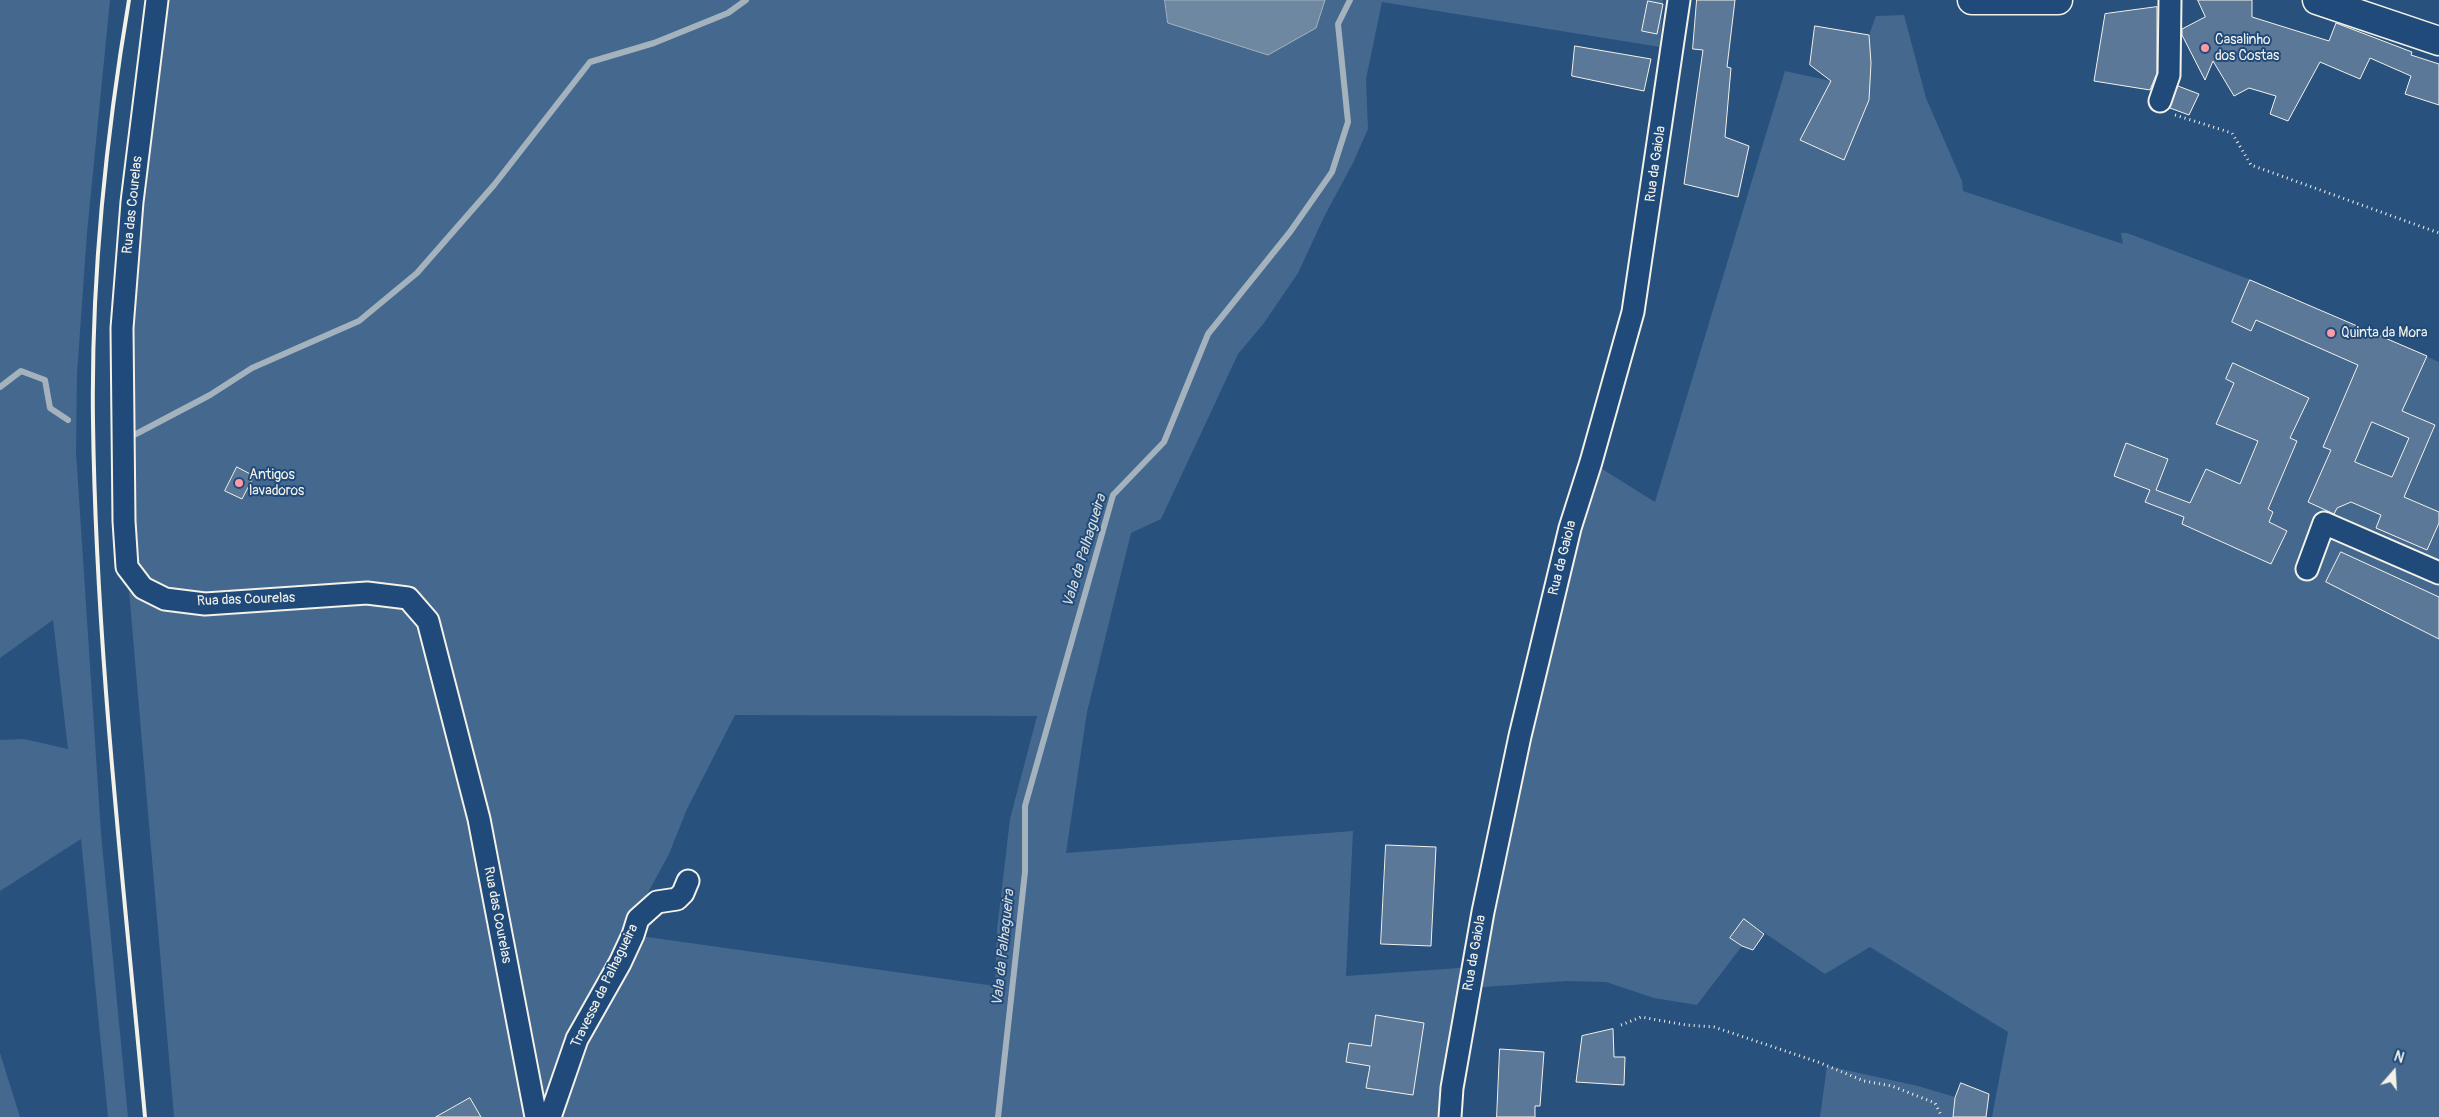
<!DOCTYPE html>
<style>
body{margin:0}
#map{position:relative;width:2439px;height:1117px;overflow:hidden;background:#28517e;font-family:Pangolin,sans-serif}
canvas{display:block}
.north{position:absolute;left:2369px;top:1047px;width:50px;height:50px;-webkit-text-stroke:4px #1f4a7a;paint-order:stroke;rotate:19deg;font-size:14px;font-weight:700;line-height:20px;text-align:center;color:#f4f1e8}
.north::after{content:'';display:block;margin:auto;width:18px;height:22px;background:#f4f1e8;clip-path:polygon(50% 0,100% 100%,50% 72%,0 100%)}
</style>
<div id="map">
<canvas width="2439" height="1117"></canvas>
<div class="north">N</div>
</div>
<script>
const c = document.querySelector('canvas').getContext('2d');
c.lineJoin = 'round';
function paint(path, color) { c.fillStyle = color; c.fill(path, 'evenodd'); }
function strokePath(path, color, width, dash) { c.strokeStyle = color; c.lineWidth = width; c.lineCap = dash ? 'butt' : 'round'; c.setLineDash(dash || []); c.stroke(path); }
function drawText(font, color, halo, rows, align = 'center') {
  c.font = font + ' Pangolin,sans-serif'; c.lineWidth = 4; c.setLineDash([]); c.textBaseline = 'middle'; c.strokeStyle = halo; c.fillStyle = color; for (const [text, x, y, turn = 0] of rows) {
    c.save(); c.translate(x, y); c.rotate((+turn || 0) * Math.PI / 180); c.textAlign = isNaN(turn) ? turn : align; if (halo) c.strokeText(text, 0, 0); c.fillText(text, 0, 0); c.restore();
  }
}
const green = new Path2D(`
 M0,0H110L87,233L77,374L76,452L101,833L128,1117H108L81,839L0,891V740L24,739L68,749L53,620L0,658Z
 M157,0H1663L1660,47L1382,2L1366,79L1368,129L1353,163L1325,215L1298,273L1264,323L1238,354L1161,519L1131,533L1087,712L1066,853L1353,831L1346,976L1473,967L1591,462L1655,502L1785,71L1831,81L1800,140L1844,159L1869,100L1871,63L1869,35L1876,16L1904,15L1926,98L1962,181L1963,191L2123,244L2121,233H2127L2251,280L2439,362V1117H1992L2008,1032L1870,947L1825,974L1744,919L1730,937L1742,946L1697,1005L1654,998L1606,982L1567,981L1470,988L1450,1117H550L633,935L995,986L997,930L1010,819L1037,716L735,715L687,809L669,854L626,933L541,1113L473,747L432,608L412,585L361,584L182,596C150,584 143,579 133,546L122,328Z
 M127,567L165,599L408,598L428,621L536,1117H174Z
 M0,1053L20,1117H0Z
 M1827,1066L1918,1086L1955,1097L1953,1117H1820Z`);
const water = new Path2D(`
 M1165,0H1325L1316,28L1268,55L1168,23Z`);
const stream = new Path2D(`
 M0,387L21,371L45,380L50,408L68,420
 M136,434L210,395L252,368L359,321L417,273L494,185L590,62L654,43L728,13L746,0
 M998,1117L1025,872V806L1113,495L1164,442L1208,334L1290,232L1332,172L1348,122L1338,24L1350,0`);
const building = new Path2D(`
 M1697,0H1735L1727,67L1731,68L1725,137L1749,146L1738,197L1684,184L1703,50L1693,49Z
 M2198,0H2252V17L2329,41L2336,23L2412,52L2411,55L2439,64V105L2405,94L2411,76L2370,58L2360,79L2320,62L2288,121L2270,114L2276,96L2249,88L2234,96L2213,61L2205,80L2182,35V29L2205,17Z
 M1648,1L1663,4L1657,34L1642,31Z
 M2157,7V73L2150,90L2094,81L2105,14Z
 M1815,26L1869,35L1871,63L1869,100L1844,160L1800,140L1831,81L1810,65Z
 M1575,46L1651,59L1644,91L1572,76Z
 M2178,86L2199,94L2189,115L2170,108Z
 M2250,280L2427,356L2402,411L2435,425L2404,497L2439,512V523L2427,550L2376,528L2381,515L2351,502L2337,508L2334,514L2308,502L2331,450L2323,447L2358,365L2256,320L2251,331L2232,322ZM2372,422L2409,438L2392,477L2355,462Z
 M2233,363L2309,398L2290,438L2297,441L2268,509L2273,512L2269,522L2287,531L2271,564L2182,524L2184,517L2145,502L2150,490L2114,476L2126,443L2168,459L2156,490L2190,503L2206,469L2240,484L2258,441L2216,424L2234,383L2226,379Z
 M237,467L254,476L242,499L225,491Z
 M2341,552L2439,597V639L2326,582Z
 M1386,845L1436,847L1431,946L1381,944Z
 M1744,919L1764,934L1753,950L1742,946L1730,938Z
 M1376,1015L1424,1023L1413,1095L1366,1088L1370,1066L1346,1062L1349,1043L1371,1046Z
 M1613,1029L1614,1057H1625L1624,1085L1576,1082L1582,1036Z
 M1500,1049L1544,1052L1540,1106H1535V1117H1497Z
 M1961,1083L1989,1094L1986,1117H1953L1955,1098Z
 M470,1098L481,1117H436Z`);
const path = new Path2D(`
 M2175,115L2232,133L2251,165L2439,233
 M1621,1025L1641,1017L1686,1025L1714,1027L1818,1062L1864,1081L1892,1086L1935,1103L1942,1117`);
const street = new Path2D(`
 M157,0L132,202L122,328L124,521L127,567L143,588L165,599L205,604L367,593L408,598L428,621L479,819L536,1117
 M2160,101L2169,75L2170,0
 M2307,569L2324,523L2439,573
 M550,1117L577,1039L620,963L633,935L638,919L657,902L677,899L683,893L688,881
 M1450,1117L1452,1088L1483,912L1520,736L1570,528L1591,462L1633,312L1679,0`);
const secondary = new Path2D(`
 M1972,0H2058
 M2317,0L2439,41`);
const rail = new Path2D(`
 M129,0C106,136 91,283 93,421C96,653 124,885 145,1117`);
const markers = [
 [2205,48,5,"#ff9aa2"],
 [2331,333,5,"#ff9aa2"],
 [239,483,5,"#ff9aa2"]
];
const poiNames = [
 ["Casalinho",2215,40],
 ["dos Costas",2215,56],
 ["Quinta da Mora",2341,333],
 ["Antigos",249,475],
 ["lavadoros",249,491]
];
const streetNames = [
 ["Rua da Gaiola",1656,164,-82],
 ["Rua das Courelas",133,205,-84],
 ["Rua da Gaiola",1563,558,-76],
 ["Rua das Courelas",246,600,-2],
 ["Rua das Courelas",497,915,79],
 ["Rua da Gaiola",1475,953,-80],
 ["Travessa da Palhagueira",605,986,-64]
];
const waterNames = [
 ["Vala da Palhagueira",1085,551,-73],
 ["Vala da Palhagueira",1004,948,-84]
];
paint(green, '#45688e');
paint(water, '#6e88a2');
strokePath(water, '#a4b2be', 1);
strokePath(stream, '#a4b2be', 6);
paint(building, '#5b7899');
strokePath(building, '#f4f1e8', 1);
strokePath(street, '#f4f1e8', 25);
strokePath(secondary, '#f4f1e8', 31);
strokePath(path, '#f4f1e8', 3, [1, 4]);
strokePath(street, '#1f4a7a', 21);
strokePath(secondary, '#1f4a7a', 28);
strokePath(rail, '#f4f1e8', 4);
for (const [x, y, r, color] of markers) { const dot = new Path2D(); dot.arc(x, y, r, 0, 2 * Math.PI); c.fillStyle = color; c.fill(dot); strokePath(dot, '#1f4a7a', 2); }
drawText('14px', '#f4f1e8', '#1f4a7a', poiNames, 'left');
drawText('14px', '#f4f1e8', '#1f4a7a', streetNames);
drawText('italic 15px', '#d9dcda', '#1f4a7a', waterNames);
</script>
